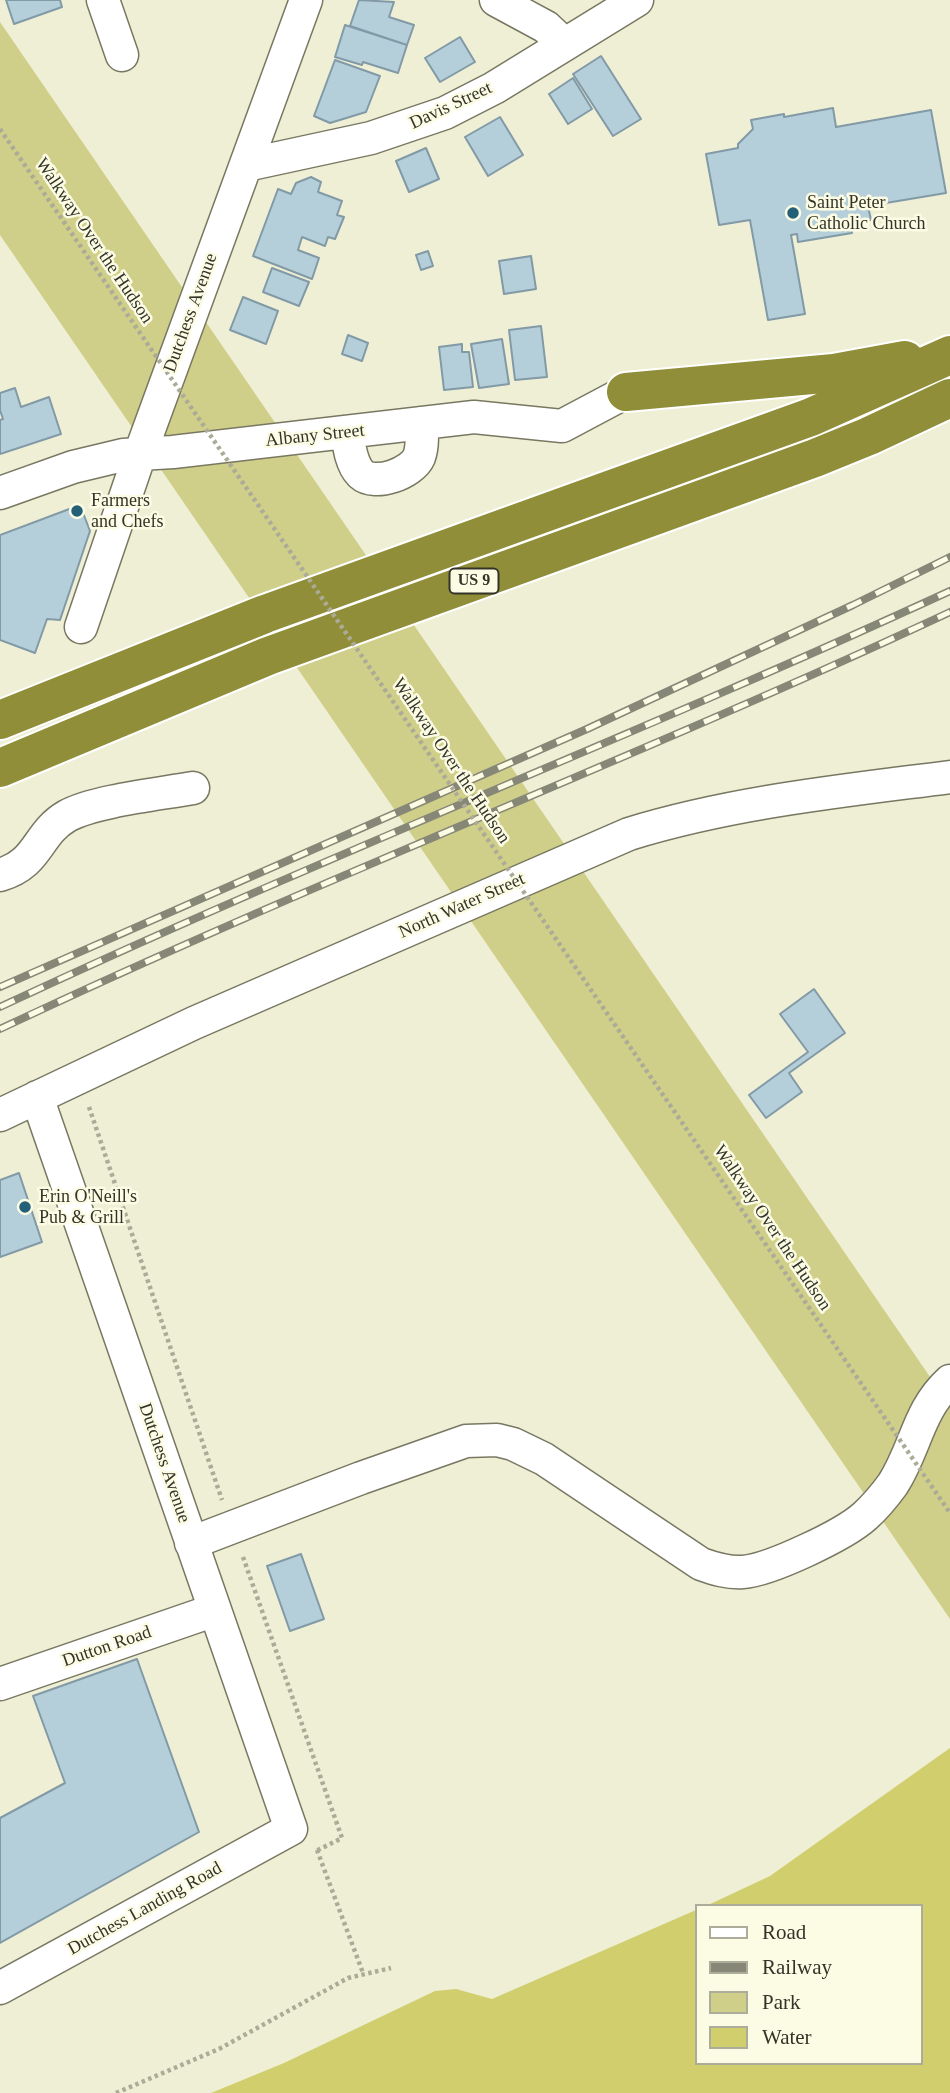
<!DOCTYPE html>
<style>
body{margin:0}
#map{position:relative;width:950px;height:2093px;overflow:hidden;background:#efefd6;font-family:Georgia,serif}
canvas{display:block}
.legend{position:absolute;left:695px;top:1904px;width:228px;height:161px;box-sizing:border-box;background:#fcfce4;border:2px solid #acac9a;margin:0;padding:9px 12px;list-style:none;font-size:21px;color:#33332a}
.legend li{display:flex;align-items:center;gap:14px;height:35px}
.legend b{width:35px;border:2px solid #acac9a}
</style>
<div id="map">
<canvas width="950" height="2093"></canvas>
<ul class="legend">
<li><b style="height:9px;background:#fff"></b>Road</li>
<li><b style="height:9px;background:#878777"></b>Railway</li>
<li><b style="height:19px;background:#d0cf89"></b>Park</li>
<li><b style="height:19px;background:#d1ce6e"></b>Water</li>
</ul>
</div>
<script>
const c = document.querySelector('canvas').getContext('2d');
c.lineJoin = 'round';
function paint(path, color) { c.fillStyle = color; c.fill(path, 'evenodd'); }
function strokePath(path, color, width, dash) { c.strokeStyle = color; c.lineWidth = width; c.lineCap = dash ? 'butt' : 'round'; c.setLineDash(dash || []); c.stroke(path); }
function drawText(font, color, halo, rows, align = 'center') {
  c.font = font + ' Georgia,serif'; c.lineWidth = 5; c.setLineDash([]); c.textBaseline = 'middle'; c.strokeStyle = halo; c.fillStyle = color; for (const [text, x, y, turn = 0] of rows) {
    c.save(); c.translate(x, y); c.rotate((+turn || 0) * Math.PI / 180); c.textAlign = isNaN(turn) ? turn : align; if (halo) c.strokeText(text, 0, 0); c.fillText(text, 0, 0); c.restore();
  }
}
const green = new Path2D(`
 M0,22L950,1406V1619L0,235Z`);
const water = new Path2D(`
 M950,1748V2093H211L284,2063L435,1991L456,1989L492,1999L696,1910V2063H920V1906H706L770,1876Z`);
const building = new Path2D(`
 M6,0H60L62,7L14,24Z
 M359,0L394,2L389,17L414,25L407,45L350,26Z
 M345,25L407,45L398,73L363,62L362,65L335,57Z
 M460,37L475,62L440,82L425,58Z
 M601,56L641,119L613,136L573,74Z
 M335,60L380,76L366,112L330,123L314,116Z
 M573,78L592,109L568,124L549,94Z
 M833,108L836,127L931,110L946,193L868,206L871,220L851,223L852,233L798,242L797,234L791,235L805,314L768,320L750,220L719,225L706,154L738,148V144L753,129L751,120L784,114V117Z
 M500,117L523,155L488,176L465,137Z
 M426,148L439,179L409,192L396,161Z
 M311,177L321,182L318,192L342,201L337,215L344,217L335,239L328,237L325,246L302,237L298,250L319,258L312,279L253,256L278,189L291,194L296,183Z
 M428,251L433,266L421,270L416,255Z
 M531,256L536,289L504,294L499,261Z
 M272,268L309,282L299,306L263,292Z
 M243,297L278,311L266,344L230,330Z
 M541,326L547,377L515,380L509,330Z
 M348,335L368,343L362,361L342,354Z
 M502,339L509,384L479,388L471,344Z
 M462,344V352H469L473,387L444,390L439,347Z
 M15,388L21,407L49,397L61,434L0,454V420L3,419L0,410V393Z
 M80,505L90,531L60,620L47,619L35,653L0,640V535Z
 M814,989L845,1033L789,1073L802,1092L766,1118L749,1095L808,1052L780,1014Z
 M19,1173L42,1242L0,1257V1180Z
 M301,1554L324,1619L290,1631L267,1566Z
 M137,1659L199,1832L0,1943V1818L65,1783L33,1696Z`);
const path = new Path2D(`
 M89,1107L222,1500
 M243,1557L342,1838L316,1851
 M317,1850L363,1973
 M116,2093L219,2049L348,1978L391,1968`);
const minor = new Path2D(`
 M103,0L122,55
 M496,0L546,27L564,44
 M246,165L371,138L445,113L494,88L637,0
 M347,432C349,446 351,464 361,474C375,487 412,473 419,457C423,446 422,434 421,423
 M0,493L73,467L123,455L173,452L474,417L562,426L626,392
 M81,627L140,454L306,0
 M0,875C40,863 36,834 67,816C94,801 160,794 193,788
 M0,1115L194,1023L629,834C733,802 842,791 950,777
 M191,1543L361,1478L466,1441L497,1440L513,1444L544,1459L701,1564C715,1569 728,1573 743,1572C770,1570 844,1535 865,1516C875,1507 885,1495 893,1484C916,1448 918,1410 950,1381
 M0,1684L215,1610
 M0,1988L291,1829L37,1097`);
const highway = new Path2D(`
 M626,392L834,373L905,360
 M0,720L265,614L811,417L950,355
 M0,768L268,656L815,458L869,436L950,398`);
const rail = new Path2D(`
 M0,987L587,729L853,605L950,557
 M0,1007C313,860 636,736 950,591
 M0,1029C313,881 637,758 950,612`);
const pathBridge = new Path2D(`
 M0,129L950,1513`);
const markers = [
 [793,213,7,"#246078"],
 [77,511,7,"#246078"],
 [25,1207,7,"#246078"]
];
const shields = [
 [474,581,49]
];
const shieldNames = [
 ["US 9",474,581]
];
const streetNames = [
 ["Davis Street",451,106,-25],
 ["Walkway Over the Hudson",94,241,56],
 ["Dutchess Avenue",191,313,-70],
 ["Albany Street",315,436,-6],
 ["Walkway Over the Hudson",451,761,56],
 ["North Water Street",462,906,-24],
 ["Walkway Over the Hudson",772,1228,56],
 ["Dutchess Avenue",164,1463,71],
 ["Dutton Road",107,1647,-19],
 ["Dutchess Landing Road",145,1909,-29]
];
const poiNames = [
 ["Saint Peter",807,203],
 ["Catholic Church",807,224],
 ["Farmers",91,501],
 ["and Chefs",91,522],
 ["Erin O'Neill's",39,1197],
 ["Pub & Grill",39,1218]
];
paint(green, '#d0cf89');
paint(water, '#d1ce6e');
paint(building, '#b4ceda');
strokePath(building, '#829aa6', 2);
strokePath(minor, '#787862', 35);
strokePath(highway, '#fff', 42);
strokePath(path, '#abab98', 4.5, [3.5, 3.5]);
strokePath(minor, '#fff', 32);
strokePath(highway, '#918e39', 38);
strokePath(rail, '#878777', 8);
strokePath(rail, '#fcfce4', 5, [16]);
strokePath(pathBridge, '#abab98', 4.5, [3.5, 3.5]);
for (const [x, y, r, color] of markers) { const dot = new Path2D(); dot.arc(x, y, r, 0, 2 * Math.PI); c.fillStyle = color; c.fill(dot); strokePath(dot, '#fcfce4', 2.5); }
for (const [x, y, w] of shields) { const box = new Path2D(); box.roundRect(x - w / 2, y - 12.5, w, 25, 5); c.fillStyle = '#fcfce4'; c.fill(box); strokePath(box, '#33332a', 2); }
drawText('bold 16px', '#33332a', null, shieldNames);
drawText('18px', '#33332a', '#fcfce4', streetNames);
drawText('18px', '#33332a', '#fcfce4', poiNames, 'left');
</script>
